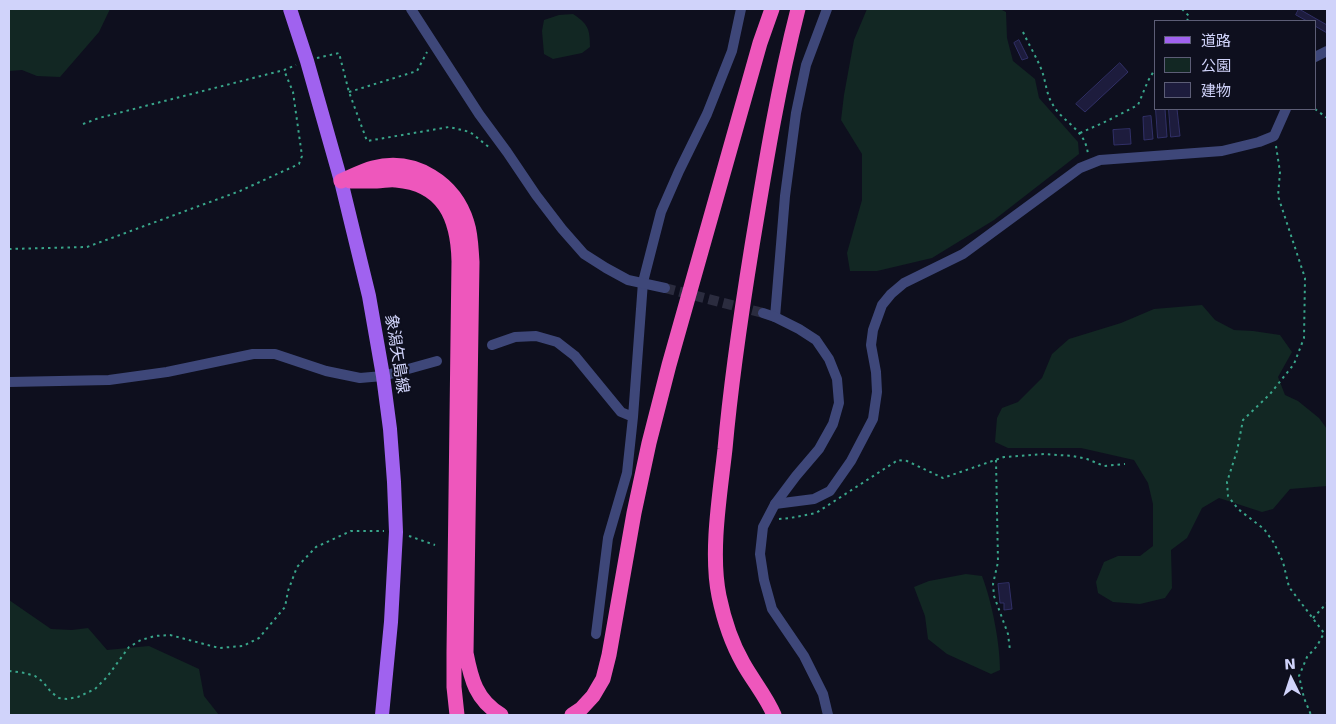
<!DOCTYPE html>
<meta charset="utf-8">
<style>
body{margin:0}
#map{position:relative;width:1336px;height:724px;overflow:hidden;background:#0e0f1e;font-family:"DejaVu Sans","Noto Sans JP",sans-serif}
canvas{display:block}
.frame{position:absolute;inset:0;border:10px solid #d0d3fa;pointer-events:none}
.legend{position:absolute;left:1154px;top:20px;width:162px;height:90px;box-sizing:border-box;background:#0e0f1e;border:1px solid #5c5d76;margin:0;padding:6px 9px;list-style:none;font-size:15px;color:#d0d3fa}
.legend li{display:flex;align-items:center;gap:10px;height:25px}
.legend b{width:25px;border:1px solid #5c5d76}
.north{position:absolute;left:1266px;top:654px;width:50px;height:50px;-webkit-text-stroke:4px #0e0f1e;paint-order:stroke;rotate:356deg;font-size:14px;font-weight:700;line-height:20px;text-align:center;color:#d0d3fa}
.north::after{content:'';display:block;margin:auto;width:18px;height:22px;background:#d0d3fa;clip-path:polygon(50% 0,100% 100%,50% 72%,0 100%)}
</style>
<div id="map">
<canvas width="1336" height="724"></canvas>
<div class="frame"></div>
<ul class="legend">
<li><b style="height:6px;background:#a062ef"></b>道路</li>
<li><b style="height:14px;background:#122723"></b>公園</li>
<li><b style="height:14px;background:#1d1c3d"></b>建物</li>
</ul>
<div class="north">N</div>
</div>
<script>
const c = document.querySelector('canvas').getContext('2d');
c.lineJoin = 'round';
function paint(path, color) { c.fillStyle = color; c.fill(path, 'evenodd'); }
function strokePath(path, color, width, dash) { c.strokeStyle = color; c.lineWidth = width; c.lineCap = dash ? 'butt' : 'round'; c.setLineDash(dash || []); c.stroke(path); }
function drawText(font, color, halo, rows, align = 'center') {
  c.font = font + ' "DejaVu Sans","Noto Sans JP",sans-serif'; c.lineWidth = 4; c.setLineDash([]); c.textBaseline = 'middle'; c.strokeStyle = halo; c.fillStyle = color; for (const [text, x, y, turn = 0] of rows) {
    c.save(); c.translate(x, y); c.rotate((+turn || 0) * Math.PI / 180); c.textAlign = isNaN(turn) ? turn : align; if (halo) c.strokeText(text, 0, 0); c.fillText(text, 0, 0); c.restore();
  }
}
const green = new Path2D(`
 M9,9H110L99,32L60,77L37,76L22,70L9,71Z
 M867,9H1000L1006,12L1007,38L1013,61L1035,79L1039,98L1078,142L1079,154L994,220L932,258L877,271H850L847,253L862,200V154L841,120L844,95L854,40Z
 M573,14C588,24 590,29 590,47L582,53L553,59L544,54L542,31L544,20L559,15Z
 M1202,305L1215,320L1234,330L1253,331L1280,335L1292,352L1278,377L1285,395L1298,401L1319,418L1327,429V486L1290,489L1273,509L1262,512L1219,498L1202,508L1187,538L1171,550L1172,588L1165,598L1140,604L1113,602L1098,593L1096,582L1104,562L1118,556H1140L1153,546V504L1148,483L1134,460L1081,448H1008L995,442L997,418L1002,408L1018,402L1042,378L1052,354L1069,339L1121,323L1154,309Z
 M966,574L982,576C992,602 1000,643 1000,670L991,674L947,654L928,639L925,616L914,587L929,581Z
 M9,600L51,629L72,630L88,628L107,650L149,646L199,669L204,696L219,715H9Z`);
const building = new Path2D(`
 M1299,9L1327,25V33L1315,26V21H1307L1296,15Z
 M1019,40L1028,58L1022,60L1014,43Z
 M1120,63L1128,72L1085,112L1076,104Z
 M1156,109H1165L1167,137L1158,138Z
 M1169,109H1177L1180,136L1171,137Z
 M1151,116L1153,139L1144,140L1143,117Z
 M1130,129L1131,144L1114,145L1113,130Z
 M1009,583L1012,609L1004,610V603H1000L998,584Z`);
const tertiaryTunnel = new Path2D(`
 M665,288L763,313`);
const path = new Path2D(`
 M1182,9L1189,16L1187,21
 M1023,32C1029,45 1037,58 1042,71C1046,82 1046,94 1053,105C1063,123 1086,129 1088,155
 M317,58L339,53L349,92L367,141L449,127L470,132L490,148
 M349,92L417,71L427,52
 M1315,109L1327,118
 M83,124L99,118L284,70L296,65
 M1080,133L1107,121L1138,105L1148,81L1155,69
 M1276,146L1280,172L1278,196L1305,278L1304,338L1294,364L1270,394L1243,420L1237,451L1227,482L1228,496L1238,509L1264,529L1274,543L1283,562L1289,587L1324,633L1317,646L1307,657L1299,676L1304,698L1311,715
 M9,249L87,247L240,191L299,164L302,156L293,92L284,70
 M996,460L998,562L993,584L994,596L1008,634L1010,650
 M779,519L790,518L816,513L898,460L907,461L943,478L1004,457L1044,454L1073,456L1087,459L1104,466L1125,464
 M409,536L435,545
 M1313,618L1327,603
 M9,671L25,673L35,676L43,682L51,692L59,698L67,699L78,697L95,689L107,677L129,647L141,640L155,636L170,635L219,648L243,646L259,638L285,607L288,591L297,567L316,547L351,531H384`);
const minor = new Path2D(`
 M1315,57L1327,51
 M775,317L785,196L796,113L806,65L827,9
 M492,345L515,337L536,336L557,342L575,356L621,412L633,417
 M9,382L109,380L167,372L253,354H275L326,371L360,378L383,376L437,361
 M775,504L814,499L830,491L851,461L873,419L877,392L876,372L871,345L873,330L882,305L891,294L904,283L963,254L1080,168L1100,160L1222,151L1259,142L1274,136L1286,109
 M596,634L608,538L627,473L633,417L643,282L661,212L679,171L707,114L732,51L741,9`);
const tertiary = new Path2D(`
 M411,9L479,114L507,152L536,195L562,229L584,254L606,268L628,280L665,288
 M763,313L775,317L799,329L816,340L829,359L837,379L839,403L833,424L819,449L796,476L775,504L763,527L760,554L764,580L772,609L804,656L823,694L828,715`);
const primary = new Path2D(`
 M290,9L307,61L341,181L369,296L383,376L390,429L394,482L396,532L391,622L382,715`);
const motorway = new Path2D(`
 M341,181C351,177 362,171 373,168C415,157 455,183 467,223C471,235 471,249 472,262L466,653C471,679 476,700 501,715
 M350,181C359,181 368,181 377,181C383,181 389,179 396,180C444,184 458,218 459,261L454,652V687L457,715
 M572,715L581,709L593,696L603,679L609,655L634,513L649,443L669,365L760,43L772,9
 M774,715C766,696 753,681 743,663C731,642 724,620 719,596C710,552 720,494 725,449C731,381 741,314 752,246C765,167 778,87 798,9`);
const streetNames = [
 ["象潟矢島線",396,354,81]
];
paint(green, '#122723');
paint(building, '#1d1c3d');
strokePath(building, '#313067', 1);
strokePath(tertiaryTunnel, '#2b2c3f', 10, [10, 5]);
strokePath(path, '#39a58a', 2, [2.5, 4]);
strokePath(minor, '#3e4779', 10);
strokePath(tertiary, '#3e4779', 10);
strokePath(primary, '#a062ef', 14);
strokePath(motorway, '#ee57bc', 15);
drawText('16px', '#d0d3fa', '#0e0f1e', streetNames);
</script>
